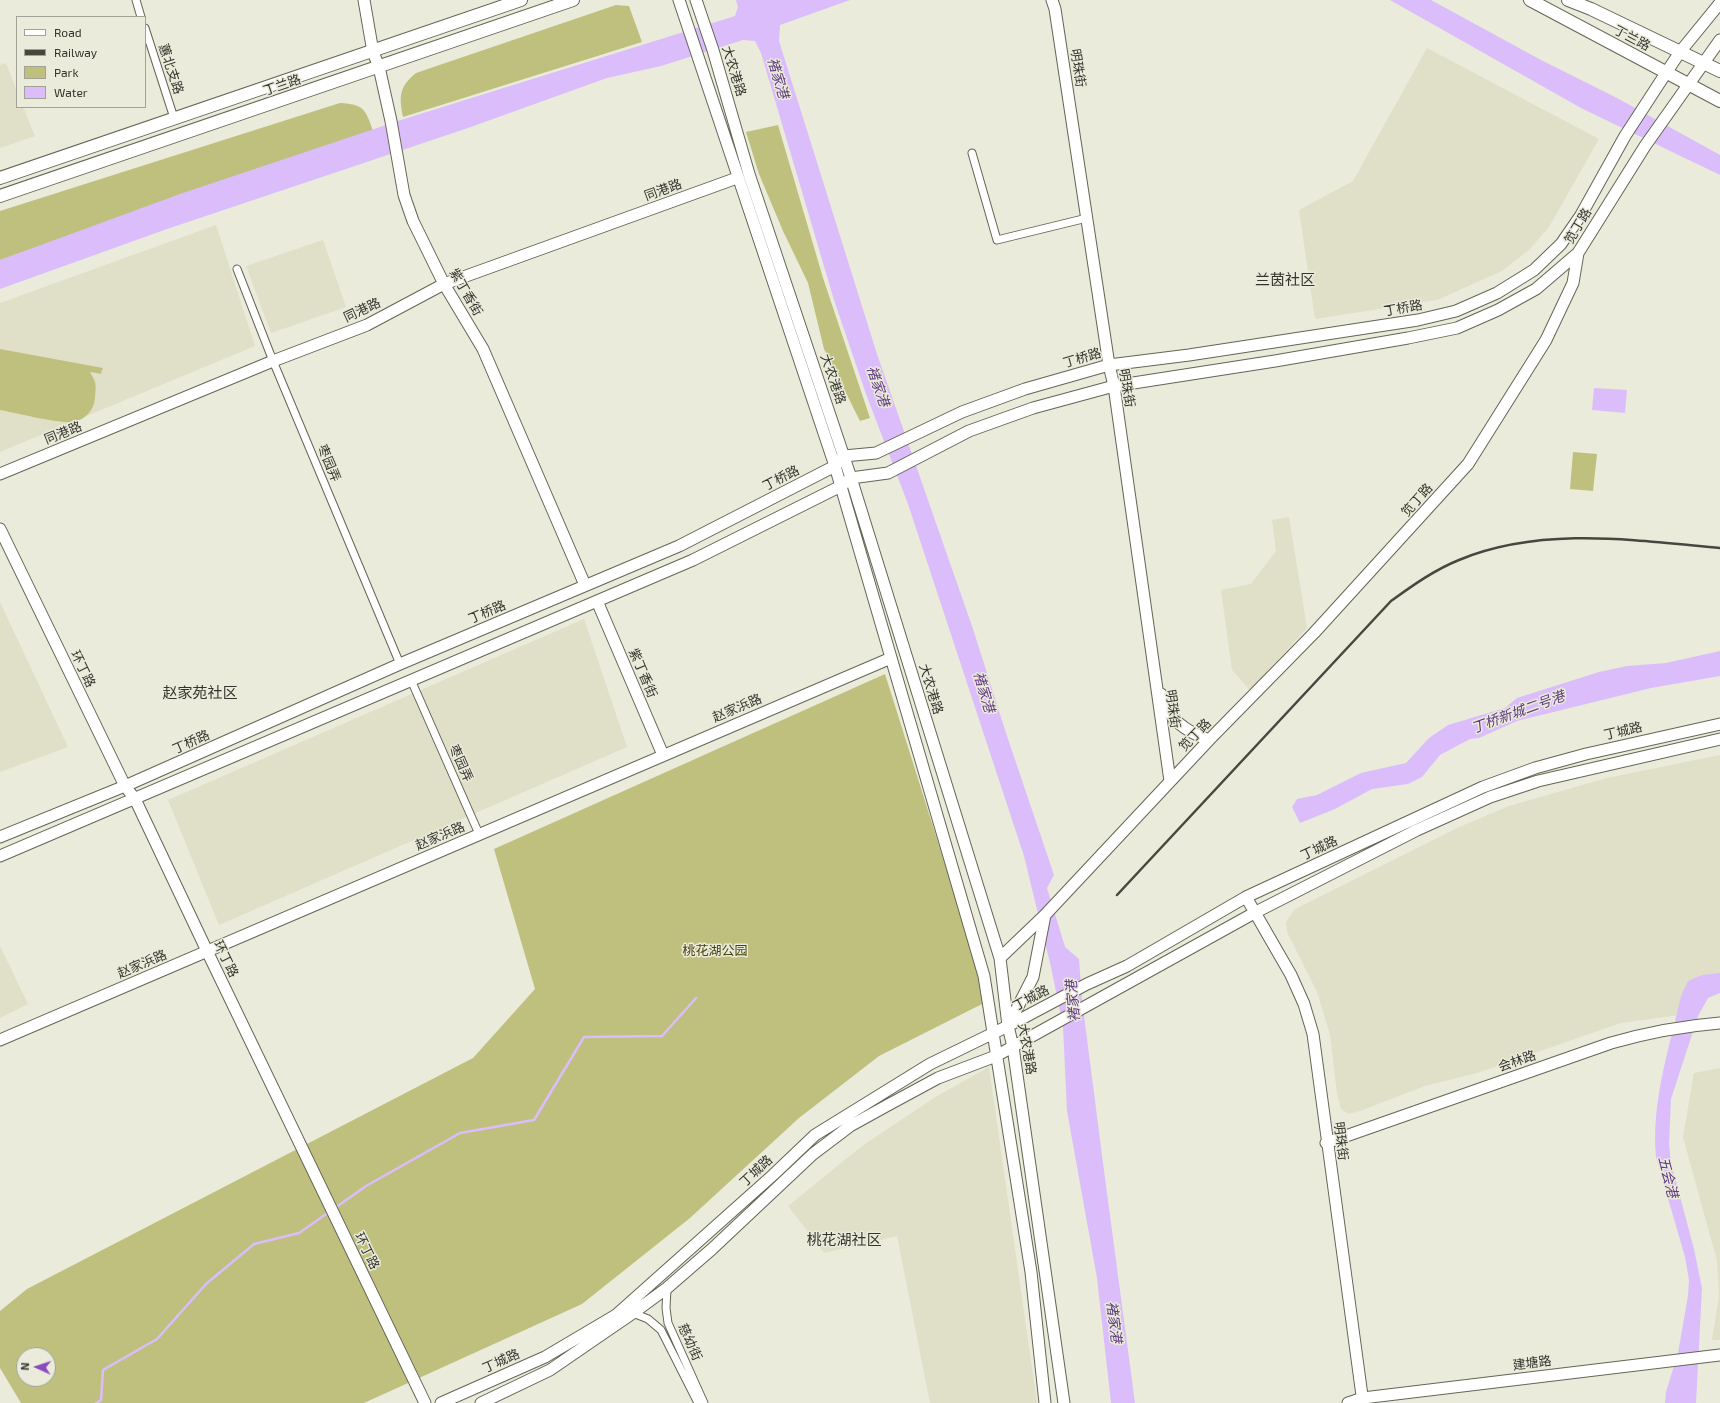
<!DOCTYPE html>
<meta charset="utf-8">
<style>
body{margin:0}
#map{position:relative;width:1720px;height:1403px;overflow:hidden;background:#eaebda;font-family:"Exo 2",sans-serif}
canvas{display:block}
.legend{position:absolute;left:16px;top:16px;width:130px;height:92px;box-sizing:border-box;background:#eaebda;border:1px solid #a2a296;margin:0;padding:5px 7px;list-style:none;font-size:12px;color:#35352f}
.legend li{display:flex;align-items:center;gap:8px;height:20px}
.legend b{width:20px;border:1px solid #a2a296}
.north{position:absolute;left:16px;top:1347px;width:40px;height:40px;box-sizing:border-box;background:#eaebda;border:1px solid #a2a296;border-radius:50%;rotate:273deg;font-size:11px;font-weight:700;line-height:16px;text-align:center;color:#35352f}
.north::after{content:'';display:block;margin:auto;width:14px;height:18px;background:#8b4bc0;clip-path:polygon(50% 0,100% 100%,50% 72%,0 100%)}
</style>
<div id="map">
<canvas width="1720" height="1403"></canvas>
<ul class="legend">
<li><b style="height:5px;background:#fff"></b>Road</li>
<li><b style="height:5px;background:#474740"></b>Railway</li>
<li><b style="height:11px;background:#bfc07e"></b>Park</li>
<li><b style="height:11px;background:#dbbdfb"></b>Water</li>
</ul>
<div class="north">N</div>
</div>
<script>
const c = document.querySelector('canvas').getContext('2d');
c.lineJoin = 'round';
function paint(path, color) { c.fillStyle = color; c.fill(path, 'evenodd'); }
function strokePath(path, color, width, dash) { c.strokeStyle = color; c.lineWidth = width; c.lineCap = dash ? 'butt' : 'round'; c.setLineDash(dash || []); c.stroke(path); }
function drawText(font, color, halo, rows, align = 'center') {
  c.font = font + ' "Exo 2","Noto Sans SC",sans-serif'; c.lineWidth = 3; c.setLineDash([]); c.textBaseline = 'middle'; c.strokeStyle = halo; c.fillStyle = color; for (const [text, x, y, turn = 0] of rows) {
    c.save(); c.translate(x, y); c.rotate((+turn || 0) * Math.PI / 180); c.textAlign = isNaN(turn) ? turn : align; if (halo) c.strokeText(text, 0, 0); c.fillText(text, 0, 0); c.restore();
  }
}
const built = new Path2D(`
 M1427,48L1599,139L1549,227L1529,250L1502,271L1437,300L1315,319L1299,210L1353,181Z
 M6,63L17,91V107H23L35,136L0,148V65Z
 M216,225L255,346L0,452V303Z
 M323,240L346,307L271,333L246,266Z
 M1289,517L1307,628L1250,690L1232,670L1221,590L1251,584L1276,551L1272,520Z
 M0,602L68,747L0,772Z
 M584,619L627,747L219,925L168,800Z
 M1720,755V980L1679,1015L1621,1023L1477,1073L1425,1086L1360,1111L1349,1114L1341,1109L1337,1094L1330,1034L1317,992L1287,932L1286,922L1295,909L1457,828L1509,806L1607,778Z
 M0,946L28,1004L0,1018Z
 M989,1067L1037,1403H930L897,1236L824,1253L788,1206L862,1146L937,1096Z
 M1720,1068V1340H1712L1719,1296L1717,1261L1683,1137L1694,1073Z`);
const green = new Path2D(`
 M616,5L629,6L642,42L403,117C399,96 399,87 416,73Z
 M340,103C364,104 366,110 373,131L0,260V211Z
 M778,125L823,278L870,418L860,421L824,349L808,283L783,231L759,174L746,132Z
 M0,349L103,368L101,373L102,374L90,372C97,384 96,385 95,398C94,410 86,419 74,422C60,424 16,413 0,410Z
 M1573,452L1597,454L1593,491L1570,489Z
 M885,674L988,1001L879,1056L799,1118L690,1218L582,1304L364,1403H21L0,1368V1311L27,1289L473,1058L535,989L494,849ZM24,1355H48V1379H24Z`);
const water = new Path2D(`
 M736,0H850L780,25L779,41L877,354L973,629L1006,733L1054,875L1047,888L1065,947L1079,959L1082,1000L1103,1163L1135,1403H1111L1097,1278L1067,1111L1063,1026L1051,967L1024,856L908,504L866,394L834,300L761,53L755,41L743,40L661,66L607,78L468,128L167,229L0,289V260L180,194L404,119L735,16L738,7Z
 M1390,0H1431L1541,60L1617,98L1720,155V175L1581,108Z
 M1594,388L1627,390L1625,413L1592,410Z
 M1720,651V676L1651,688L1517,721L1479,738L1470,739L1440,755L1422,777L1408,784L1372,789L1335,809L1300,823L1292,807L1297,799L1317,795L1361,773L1406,763L1429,738L1448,725L1505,708L1517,698L1599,672L1627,666L1666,663Z
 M1720,973V993L1708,998L1698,1016L1671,1099L1669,1144L1671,1163L1694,1249L1702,1288L1696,1403H1665L1666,1392L1678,1353L1688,1296L1689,1280L1685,1257L1656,1157C1651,1103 1669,1049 1681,996L1688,981L1702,975Z`);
const stream = new Path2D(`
 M335,1208L366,1186L460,1133L534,1120L584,1037L662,1036L696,998
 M96,1403L101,1400L103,1370L157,1339L206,1284L254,1244L299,1233L329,1212`);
const street = new Path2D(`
 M136,0L141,17
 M145,28L174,118
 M972,153L997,240L1087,218
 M237,269L273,361L400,664
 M411,680L479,834
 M667,1288L666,1308L668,1323L704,1403
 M633,1313L648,1319L661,1330L698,1403`);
const secondary = new Path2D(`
 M364,0L373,52L379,67L391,121L404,195L413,221L444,284L483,349L585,585
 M679,0L835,466L984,976L1031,1272L1045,1403
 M696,0L713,50L749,174L851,478L1000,958L1008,1026L1013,1047L1064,1403
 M1052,0L1055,9L1109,365L1114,386L1170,781
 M0,474L273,361L367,325L444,284L737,178
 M0,529L125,786L135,799L207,951L425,1403
 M597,601L663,755
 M1161,694C1169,720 1185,731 1209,740
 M0,837L125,786L400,664L679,546L835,466L844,456L876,453L962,412L1025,389L1109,365L1189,355L1418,320L1456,311L1497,293L1534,270L1561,244L1581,215L1625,136L1666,73L1680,52L1720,3
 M0,856L693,560L841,486L851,478L888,473L969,431L1033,408L1114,386L1275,361L1408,338L1457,328L1498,310L1536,289L1578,253
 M1246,897L1291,975L1304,1004L1313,1034L1363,1403
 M1000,958L1045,915L1209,740L1314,633L1468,464L1546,340L1573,283L1578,253L1645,146L1720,40
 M1008,1026L1033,977L1045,915
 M0,1040L891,658
 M1326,1143L1611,1043C1646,1033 1683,1026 1720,1023
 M441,1403L545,1357L616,1315L773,1175L815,1135L930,1064L1008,1026L1087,984L1127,966L1246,897L1483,787L1535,768L1586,754L1720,724
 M481,1403L550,1370L633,1313L667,1288L712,1249L813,1154L850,1126L888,1105L938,1078L996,1056L1256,912L1417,830L1490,797L1538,781L1720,739
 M1348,1403L1363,1398L1720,1355`);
const primary = new Path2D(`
 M1530,0L1720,101
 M1568,0L1591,9L1720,71
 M0,178L521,0
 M0,196L573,0`);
const rail = new Path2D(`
 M1117,895L1391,601C1412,586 1434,570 1459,560C1541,526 1634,540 1720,548`);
const streetNames = [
 ["丁兰路",1632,38,28],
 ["明珠街",1078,68,81],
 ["蕙北支路",171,69,72],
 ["大农港路",734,71,73],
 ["丁兰路",282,85,-19],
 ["同港路",663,190,-20],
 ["笕丁路",1578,226,-59],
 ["紫丁香街",466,292,60],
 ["丁桥路",1403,308,-10],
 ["同港路",362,310,-25],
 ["丁桥路",1082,358,-16],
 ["大农港路",833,379,71],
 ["明珠街",1127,388,80],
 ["同港路",63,433,-22],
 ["枣园弄",329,463,67],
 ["丁桥路",781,478,-27],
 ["笕丁路",1417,500,-48],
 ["丁桥路",487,612,-23],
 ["环丁路",83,669,64],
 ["紫丁香街",643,673,67],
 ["大农港路",931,689,73],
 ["赵家浜路",737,708,-23],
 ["明珠街",1173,709,82],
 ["丁城路",1623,731,-13],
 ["笕丁路",1195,735,-46],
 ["丁桥路",191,742,-24],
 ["枣园弄",461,763,66],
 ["赵家浜路",440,836,-23],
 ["丁城路",1319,848,-25],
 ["环丁路",226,959,64],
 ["赵家浜路",142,964,-23],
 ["丁城路",1031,998,-28],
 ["大农港路",1027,1049,80],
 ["会林路",1517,1061,-19],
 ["明珠街",1341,1141,83],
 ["丁城路",756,1171,-43],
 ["环丁路",367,1251,64],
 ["慈幼街",690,1342,66],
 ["丁城路",501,1361,-24],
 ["建塘路",1532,1363,-7]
];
const parkNames = [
 ["桃花湖公园",715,951]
];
const waterNames = [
 ["褚家港",778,78,73],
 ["褚家港",878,386,71],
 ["褚家港",984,692,73],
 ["丁桥新城二号港",1518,712,-20],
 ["褚家港",1073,1001,-95],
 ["五会港",1668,1177,76],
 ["褚家港",1114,1322,83]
];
const quarterNames = [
 ["兰茵社区",1285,280],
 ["赵家苑社区",200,693],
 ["桃花湖社区",844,1240]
];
paint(built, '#dfe0c7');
paint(green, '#bfc07e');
paint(water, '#dbbdfb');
strokePath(stream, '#dbbdfb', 2.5);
strokePath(street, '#646556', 9);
strokePath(secondary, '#646556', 13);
strokePath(primary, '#646556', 14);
strokePath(street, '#fff', 7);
strokePath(secondary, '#fff', 11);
strokePath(primary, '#fff', 12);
strokePath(rail, '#474740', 2.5);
drawText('13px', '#35352f', '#eaebda', streetNames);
drawText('13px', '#44430d', '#eaebda', parkNames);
drawText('italic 14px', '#603981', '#eaebda', waterNames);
drawText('15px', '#35352f', '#eaebda', quarterNames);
</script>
